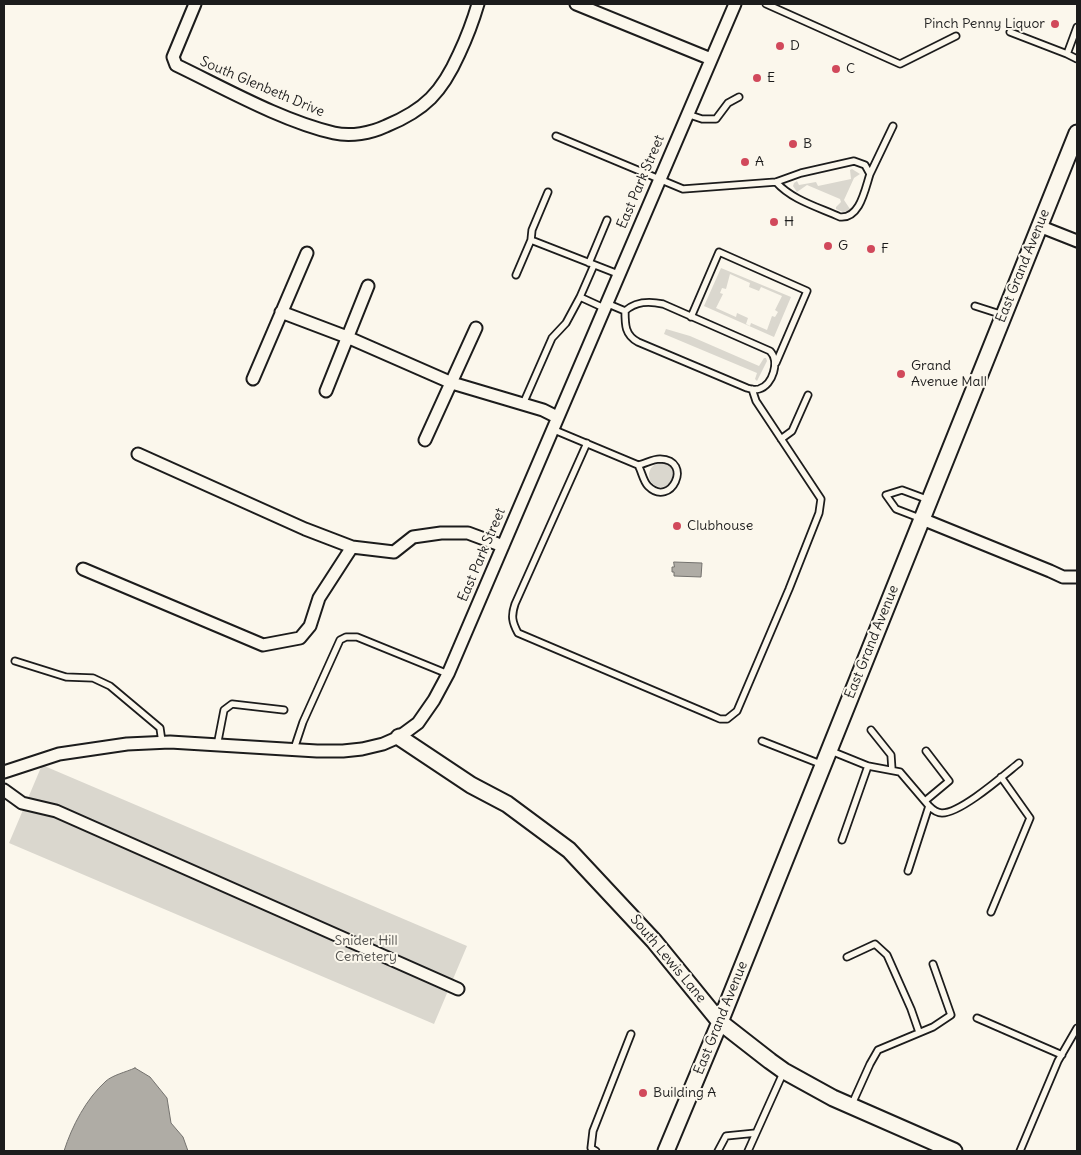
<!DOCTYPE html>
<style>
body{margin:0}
#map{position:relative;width:1081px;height:1155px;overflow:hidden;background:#fbf7ec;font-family:Delius,sans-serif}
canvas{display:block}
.frame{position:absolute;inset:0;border:5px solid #1c1c1c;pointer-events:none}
</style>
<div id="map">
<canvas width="1081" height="1155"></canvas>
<div class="frame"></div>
</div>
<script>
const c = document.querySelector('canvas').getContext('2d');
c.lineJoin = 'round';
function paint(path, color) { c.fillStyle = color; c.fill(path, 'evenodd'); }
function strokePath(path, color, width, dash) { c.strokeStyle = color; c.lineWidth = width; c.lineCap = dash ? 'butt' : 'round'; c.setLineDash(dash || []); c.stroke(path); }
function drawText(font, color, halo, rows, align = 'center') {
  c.font = font + ' Delius,sans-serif'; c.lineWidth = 4; c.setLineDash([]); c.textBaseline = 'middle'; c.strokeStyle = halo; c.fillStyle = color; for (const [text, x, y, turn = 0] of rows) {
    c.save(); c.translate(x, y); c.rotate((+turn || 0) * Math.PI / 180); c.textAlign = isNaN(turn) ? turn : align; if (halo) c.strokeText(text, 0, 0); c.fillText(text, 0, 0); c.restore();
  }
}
const green = new Path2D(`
 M852,169L860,174L854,178L844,200L850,209L849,211L843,212L836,209V207L841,202L840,199L807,185L797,192L793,186L794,183L797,181L799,185L816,182L818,186L851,179L850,170Z
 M721,268L791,297L774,337L704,306ZM730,274L750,283L749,287L759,291L761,287L782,296L775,310L778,312L775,317L772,316L767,330L751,323L750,326L746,324L748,318L737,313L736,317L716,308L723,294L720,293L722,288L726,289Z
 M666,329L690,336L759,366L764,358H766L767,361L757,381L755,379L757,373L664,334Z
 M649 475a12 12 0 1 1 24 0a12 12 0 1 1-24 0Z
 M42,765L467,946L434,1024L9,843Z`);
const water = new Path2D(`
 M674,562L702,563L701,577L674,576V572H672V567H674Z
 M135,1068L150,1077L167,1098L171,1123L183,1137L188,1151H64C72,1126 86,1099 106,1081C113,1075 126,1072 135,1068Z`);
const service = new Path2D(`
 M766,4L900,64L956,36
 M1077,27L1067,54L1077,59
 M1010,32L1067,54
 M687,114L702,119H716L728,103L739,97
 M556,136L683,189L776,182L801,173L854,161L865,165L870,174C865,189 860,219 840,217C818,207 792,200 776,182
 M870,174L893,126
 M531,240L532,230L548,192
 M589,263L607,220
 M516,275L531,240L618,274
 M580,297L594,265
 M606,303L625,311C636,301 649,301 663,304L770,351C780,361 773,385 759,389C755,390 750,389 747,388L638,342C625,335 625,325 625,311
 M975,306L1003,315
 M691,317L719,252L807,291L776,363
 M523,404L552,338L566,323L580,297L604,308
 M552,429L638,465C642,472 643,481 648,486C671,509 694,460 660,459C652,459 645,464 638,465
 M781,439L792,431L808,395
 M587,443L515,604C511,616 512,622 518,633L711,715L720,719H727L737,711L789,589L819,513L821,499L756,401L752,389
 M922,519L896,509L886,495L902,490L929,500
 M15,661L66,677L93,678L110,686L160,728L162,742
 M871,730L891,755L892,770
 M762,741L823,765
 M217,746L224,710L232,704L284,710
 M294,749L303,722L340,640L346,637H357L448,674
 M831,751L868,766L900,772L929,806C933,810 937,813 942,813C961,813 1004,775 1019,763
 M925,801L949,781L926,751
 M842,840L868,766
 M908,871L929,806
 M991,912L1030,818L1001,777
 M847,957L875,944L887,955L911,1009L919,1032
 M977,1018L1062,1055
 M852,1104L870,1064L878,1050L933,1027L951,1015L933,964
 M596,1151L591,1148L593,1131L631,1034
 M718,1151L726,1136L756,1133
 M748,1151L784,1071
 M1020,1151L1058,1061L1077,1028`);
const minor = new Path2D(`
 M195,4L173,57L176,65C224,88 282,121 334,133C351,137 371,133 386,126C425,110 442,92 459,54C467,37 473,21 478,4
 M576,4L711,59
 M1039,226L1077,241
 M281,312L347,337L452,383L543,410L557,417
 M253,379L307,253
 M326,391L368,286
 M425,440L476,328
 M138,454L305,529L352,547L394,552L413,537L441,533H468L503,546
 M922,519L1050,571L1063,577H1077
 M83,569L263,645L300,638L310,626L319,598L352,547
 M4,772L59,754L127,744L170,742L317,751H343L362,749L383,744L399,737L418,723L434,700L448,674L735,4
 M4,790L22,803L56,811L458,989`);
const tertiary = new Path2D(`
 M399,737L471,785L507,804L569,850L654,941L720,1022L770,1061L784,1071L833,1098L954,1151
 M666,1151L720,1022L1077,133`);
const markers = [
 [1055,24,5,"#d1495b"],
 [780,46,5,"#d1495b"],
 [836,69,5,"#d1495b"],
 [757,78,5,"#d1495b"],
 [793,144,5,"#d1495b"],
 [745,162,5,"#d1495b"],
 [774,222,5,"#d1495b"],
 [828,246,5,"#d1495b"],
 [871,249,5,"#d1495b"],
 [901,374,5,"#d1495b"],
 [677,526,5,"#d1495b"],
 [643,1093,5,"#d1495b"]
];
const poiNames = [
 ["Pinch Penny Liquor",1045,24,"right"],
 ["D",790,46],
 ["C",846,69],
 ["E",767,78],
 ["B",803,144],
 ["A",755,162],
 ["H",784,222],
 ["G",838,246],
 ["F",881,249],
 ["Grand",911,366],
 ["Avenue Mall",911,382],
 ["Clubhouse",687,526],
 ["Building A",653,1093]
];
const streetNames = [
 ["South Glenbeth Drive",262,87,23],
 ["East Park Street",641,182,-67],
 ["East Grand Avenue",1023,266,-68],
 ["East Park Street",482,555,-67],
 ["East Grand Avenue",872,642,-68],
 ["South Lewis Lane",668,959,50],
 ["East Grand Avenue",721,1018,-68]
];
const parkNames = [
 ["Snider Hill",366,941],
 ["Cemetery",366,957]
];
paint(green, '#dad7ce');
paint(water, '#afaca5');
strokePath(water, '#74726e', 1);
strokePath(service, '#1c1c1c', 9);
strokePath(minor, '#1c1c1c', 15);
strokePath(tertiary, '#1c1c1c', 19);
strokePath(service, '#fbf7ec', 5.5);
strokePath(minor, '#fbf7ec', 11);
strokePath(tertiary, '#fbf7ec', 15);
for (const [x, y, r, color] of markers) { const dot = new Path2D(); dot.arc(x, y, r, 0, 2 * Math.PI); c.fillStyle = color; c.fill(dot); strokePath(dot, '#fbf7ec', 2); }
drawText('14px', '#1c1c1c', '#fbf7ec', poiNames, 'left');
drawText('14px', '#1c1c1c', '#fbf7ec', streetNames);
drawText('14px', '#555451', '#fbf7ec', parkNames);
</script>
